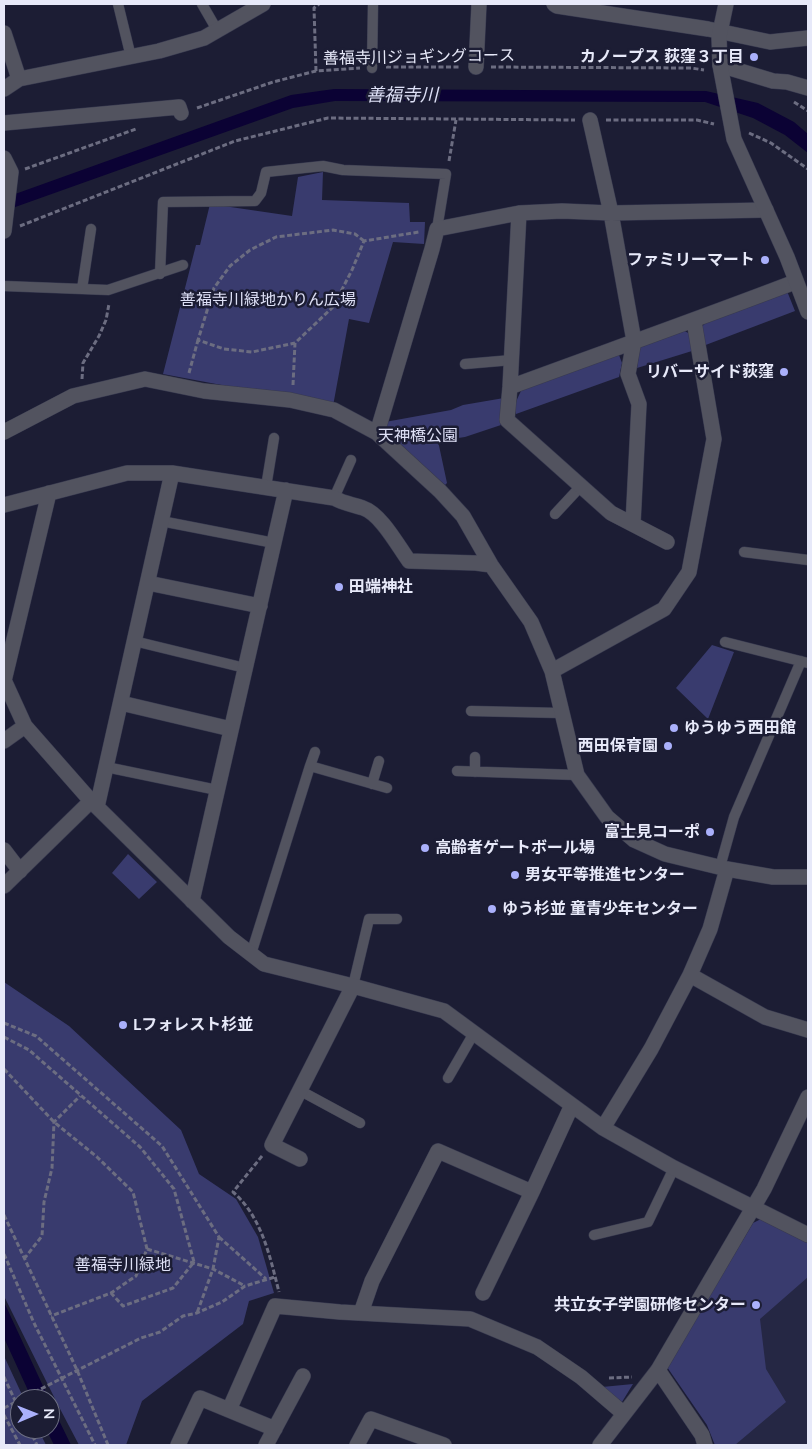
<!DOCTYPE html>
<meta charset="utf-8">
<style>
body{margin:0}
#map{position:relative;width:812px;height:1449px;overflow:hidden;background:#1c1d34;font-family:Lato,sans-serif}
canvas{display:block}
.frame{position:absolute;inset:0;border:5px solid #e7e9f9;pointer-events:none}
.north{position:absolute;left:10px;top:1389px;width:50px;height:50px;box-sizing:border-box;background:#1c1d34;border:1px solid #6d6f83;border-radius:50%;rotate:89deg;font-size:14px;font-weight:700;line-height:20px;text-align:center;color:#e7e9f9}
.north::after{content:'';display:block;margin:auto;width:18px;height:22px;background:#aab0fb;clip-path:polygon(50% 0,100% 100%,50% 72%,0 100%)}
</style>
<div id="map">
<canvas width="812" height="1449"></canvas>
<div class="frame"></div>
<div class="north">N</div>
</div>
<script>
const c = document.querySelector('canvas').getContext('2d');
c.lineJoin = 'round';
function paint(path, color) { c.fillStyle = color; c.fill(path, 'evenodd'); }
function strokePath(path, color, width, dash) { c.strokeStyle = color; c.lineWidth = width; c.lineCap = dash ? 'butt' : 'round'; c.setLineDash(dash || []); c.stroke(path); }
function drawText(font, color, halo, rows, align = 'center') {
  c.font = font + ' Lato,"Noto Sans JP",sans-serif'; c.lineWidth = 5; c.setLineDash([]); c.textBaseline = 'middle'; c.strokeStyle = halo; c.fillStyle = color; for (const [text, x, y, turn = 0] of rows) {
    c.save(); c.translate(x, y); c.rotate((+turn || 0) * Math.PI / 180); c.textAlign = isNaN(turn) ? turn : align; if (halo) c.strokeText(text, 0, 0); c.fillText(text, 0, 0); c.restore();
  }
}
const built = new Path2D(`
 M753,1223L808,1243V1445H715L707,1425Z`);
const green = new Path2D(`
 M323,172L322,200L409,203L410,222H425L424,244L393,242L369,323L349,319L333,406L163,374L196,245H200L210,204L292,216L298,177Z
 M787,291L795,311L703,346L700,329L708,320Z
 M683,330L690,334L692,351L637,368L640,346Z
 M616,354L619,355L622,363L619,377L516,414C513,406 518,397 522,389Z
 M504,398L500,423L501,425L465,437L438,441L447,483L445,485L385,435V422L451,410L463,405Z
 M712,645L734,652L708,719L676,688Z
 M128,854L157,882L139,899L112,873Z
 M4,982L69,1026L181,1130L199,1174L236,1199L258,1237L274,1293L249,1301L243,1324L142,1401L126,1445H79L58,1405L4,1296Z
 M763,1218L808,1243V1277L760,1319L766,1369L786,1402L735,1445H715L707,1425L667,1367L753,1223Z
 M4,1356L24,1399H20V1429H38L46,1445H4Z
 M633,1384L622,1402L602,1387Z`);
const water = new Path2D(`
 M334,89L706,91L758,103L794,122L808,134V153L785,135L753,118L705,102L335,101L293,108L4,211V198L291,95Z
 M4,1302L49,1399H32L4,1338Z
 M50,1402L71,1445H54L46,1429H50Z`);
const path = new Path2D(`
 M386,67H460
 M491,67L691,68L704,70
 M316,71L314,8L319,4
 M794,102L808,111
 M197,108L273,82L316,71L360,68
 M606,120H697L714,124
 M749,133L771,143L808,169
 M449,161L456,120
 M25,169L136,129
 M20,226L235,141L328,118L575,120
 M364,241L355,234L333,230L276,237L250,250L230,266L214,288L198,340L224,349L252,352L295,343L333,307L352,270L364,241L419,232
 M189,373L198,340
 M82,379L83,363L99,336L106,320L109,304
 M293,385L295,343
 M4,1023L36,1036L162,1146L219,1237L213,1269L197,1313
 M4,1037L29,1050L140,1147L174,1189L194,1262L173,1288L123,1306L111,1293
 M4,1069L54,1122L97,1157L133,1192L147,1249L136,1276L111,1293L51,1316
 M262,1156L233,1192C262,1217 270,1257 279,1292
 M4,1215L77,1370L108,1445
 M219,1237L266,1279
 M147,1249L213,1269L245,1286
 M4,1254L34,1323L95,1445
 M24,1259L42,1236L44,1202L52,1168L54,1122L80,1096
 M4,1377L20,1411
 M609,1378L632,1377
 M21,1399L141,1338L160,1332L183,1316L197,1313L222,1302L245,1286L275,1277
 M4,1408L20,1400
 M4,1415L20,1445
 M29,1429L37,1445`);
const service = new Path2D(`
 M118,4L131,57
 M202,4L217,30
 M372,68L373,4
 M160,274L163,202L255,201L261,193L266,172L323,166L343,170L446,174L437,229
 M4,286L108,290L183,265
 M82,289L91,229
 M465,364L512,360
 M266,487L274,438
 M334,498L351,460
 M555,514L581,486
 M161,521L274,543
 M744,552L808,560
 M134,641L245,668
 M725,642L808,663
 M471,711L561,713
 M475,757V772
 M310,766L315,752
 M106,767L217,790
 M457,771L577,775
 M372,784L379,761
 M720,867L734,817L801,661
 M251,954L310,766L387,788
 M353,986L369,919H397
 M448,1078L474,1033
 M299,1090L360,1123
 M594,1235L648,1222L674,1168`);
const minor = new Path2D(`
 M554,4L557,6L708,29L770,42L808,38
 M4,33L19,79
 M720,65L773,81L787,82L808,88
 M476,67L479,4
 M4,89L19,79L159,51L204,38L263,4
 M590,120L611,213L634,341L628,374L639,404L633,524
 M4,123L179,107L181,113
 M4,158L11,172L4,231
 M519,213L510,387L507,420L611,513L667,542
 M510,387C605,352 701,318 795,282
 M4,432L73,396L145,379L204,391L290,400L334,410L377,433L440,491L463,516L491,565L531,622L552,671L577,775L607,817L634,840L665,854L727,869L773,877H808
 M377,433L432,249L437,229L519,213L562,211L611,213L766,210
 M4,505L127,473H172L334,498C345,504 352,504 363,508C381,514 398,546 409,561L476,563L491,565
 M148,583L260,606
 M552,671L664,609L689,572L714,439L694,321
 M4,680L25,726L91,801L229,937L264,964L353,986L444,1011L603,1128L674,1168L808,1235
 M4,681L49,493
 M121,703L231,729
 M4,741L25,726
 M97,807L172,473
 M4,850L20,871
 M4,886L91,801
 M192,901L286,490
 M690,975L710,929L727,869
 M603,1128L651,1049L690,975L765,1017L808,1030
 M300,1159L272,1145L353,986
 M483,1293L532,1192
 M363,1313V1307L372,1281L438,1151L532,1192L572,1105
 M658,1370L702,1435L705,1445
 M229,1410L275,1306L340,1312L470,1319L537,1347L581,1377L623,1413
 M178,1445L200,1398L275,1429
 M266,1445L303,1376
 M357,1445L371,1419L444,1445
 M600,1445L658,1370L764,1189L808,1097`);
const tertiary = new Path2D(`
 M726,4L719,37L720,65L734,139L787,257L808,312`);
const markers = [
 [754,57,5,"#aab0fb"],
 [765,260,5,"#aab0fb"],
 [784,372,5,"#aab0fb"],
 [339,587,5,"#aab0fb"],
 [674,728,5,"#aab0fb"],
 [668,746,5,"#aab0fb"],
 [710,832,5,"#aab0fb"],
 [425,848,5,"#aab0fb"],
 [515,875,5,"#aab0fb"],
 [492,909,5,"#aab0fb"],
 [123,1025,5,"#aab0fb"],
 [756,1305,5,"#aab0fb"]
];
const streetNames = [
 ["善福寺川ジョギングコース",419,57,-1]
];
const poiNames = [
 ["カノープス 荻窪３丁目",744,57],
 ["ファミリーマート",755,260],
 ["リバーサイド荻窪",774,372],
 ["田端神社",349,587,"left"],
 ["ゆうゆう西田館",684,728,"left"],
 ["西田保育園",658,746],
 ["富士見コーポ",700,832],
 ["高齢者ゲートボール場",435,848,"left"],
 ["男女平等推進センター",525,875,"left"],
 ["ゆう杉並 童青少年センター",502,909,"left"],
 ["Lフォレスト杉並",133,1025,"left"],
 ["共立女子学園研修センター",746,1305]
];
const parkNames = [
 ["善福寺川緑地かりん広場",268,300],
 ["天神橋公園",418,436],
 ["善福寺川緑地",123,1265]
];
const waterNames = [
 ["善福寺川",402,95]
];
paint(built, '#252744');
paint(green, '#393b6e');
paint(water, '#0b0234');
strokePath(service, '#383a50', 11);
strokePath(minor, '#383a50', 16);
strokePath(tertiary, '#383a50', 16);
strokePath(path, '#6c6d81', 3, [5, 2.5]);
strokePath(service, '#52535f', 10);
strokePath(minor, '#52535f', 15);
strokePath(tertiary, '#52535f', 15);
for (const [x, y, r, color] of markers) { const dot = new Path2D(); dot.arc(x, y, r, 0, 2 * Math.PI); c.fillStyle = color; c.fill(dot); strokePath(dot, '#1c1d34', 2); }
drawText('16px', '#e7e9f9', '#1c1d34', streetNames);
drawText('bold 16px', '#e7e9f9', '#1c1d34', poiNames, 'right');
drawText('16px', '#dee0f6', '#1c1d34', parkNames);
drawText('italic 18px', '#dee1f7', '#1c1d34', waterNames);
</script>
